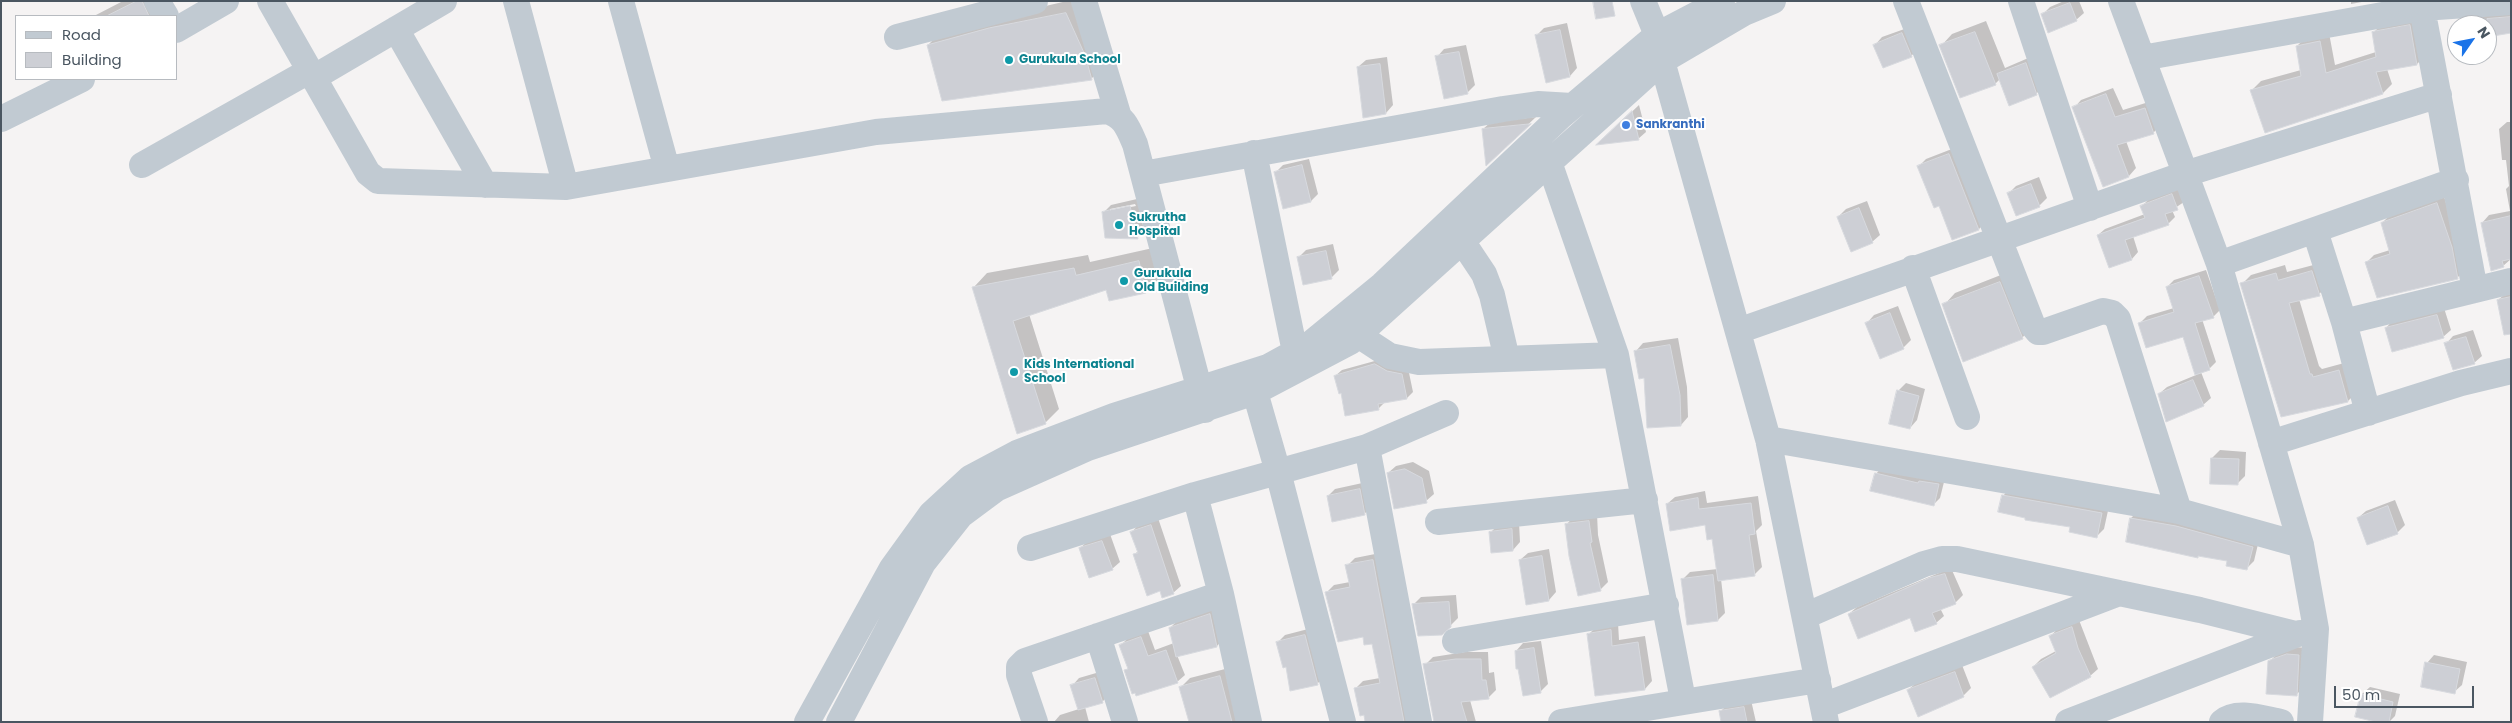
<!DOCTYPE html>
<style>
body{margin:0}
#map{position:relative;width:2512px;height:723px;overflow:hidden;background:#f5f3f3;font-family:Poppins,sans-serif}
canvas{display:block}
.frame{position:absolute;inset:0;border:2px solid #4a5661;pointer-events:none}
.legend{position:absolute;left:15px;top:15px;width:162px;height:65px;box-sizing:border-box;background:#fff;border:1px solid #b7bbc0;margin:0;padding:6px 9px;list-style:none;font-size:15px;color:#4a5661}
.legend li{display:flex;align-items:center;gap:10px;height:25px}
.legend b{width:25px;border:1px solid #b7bbc0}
.north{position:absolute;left:2447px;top:15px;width:50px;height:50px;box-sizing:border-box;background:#fff;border:1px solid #b7bbc0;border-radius:50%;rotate:57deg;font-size:14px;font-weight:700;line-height:20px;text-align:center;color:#4a5661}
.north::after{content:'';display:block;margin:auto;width:18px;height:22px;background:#1a73e8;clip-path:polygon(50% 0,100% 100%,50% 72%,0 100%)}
.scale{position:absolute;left:2334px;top:686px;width:140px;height:22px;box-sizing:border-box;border:2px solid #4a5661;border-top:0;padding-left:6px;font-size:15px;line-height:18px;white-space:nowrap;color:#4a5661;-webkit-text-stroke:4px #fff;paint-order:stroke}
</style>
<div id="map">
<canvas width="2512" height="723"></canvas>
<div class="frame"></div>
<ul class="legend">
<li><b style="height:6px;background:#c1cad2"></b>Road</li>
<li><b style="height:14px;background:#cdcfd5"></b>Building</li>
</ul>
<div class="north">N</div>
<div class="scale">50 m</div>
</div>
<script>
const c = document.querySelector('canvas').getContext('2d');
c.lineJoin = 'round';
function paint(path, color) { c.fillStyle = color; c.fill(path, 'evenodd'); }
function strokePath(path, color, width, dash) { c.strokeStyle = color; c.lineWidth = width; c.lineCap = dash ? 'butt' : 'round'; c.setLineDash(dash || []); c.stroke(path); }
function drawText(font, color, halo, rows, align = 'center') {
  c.font = font + ' Poppins,sans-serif'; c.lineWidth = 4; c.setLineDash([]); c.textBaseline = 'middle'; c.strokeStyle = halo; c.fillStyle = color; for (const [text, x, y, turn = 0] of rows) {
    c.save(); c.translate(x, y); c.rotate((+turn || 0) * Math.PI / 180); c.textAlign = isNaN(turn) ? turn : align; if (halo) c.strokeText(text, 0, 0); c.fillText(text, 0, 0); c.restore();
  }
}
const shadow = new Path2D(`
 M123,1H152L156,16H94Z
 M1067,1H1082L1106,64L1091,79L928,45L943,30Z
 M2064,1H2079L2084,13L2076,20L2043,14L2050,7Z
 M2351,1H2367L2351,4Z
 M2511,10V31L2487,35V25H2477L2476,20L2484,12Z
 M2419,17L2426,55L2417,64L2387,69L2392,84L2383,93L2252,90L2261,81L2301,70L2297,46L2306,37L2329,33L2335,65L2376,52L2373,33L2382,24Z
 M1986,21L2005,68L2033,56L2043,87L2036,94L2000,79L1995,84L1941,46L1952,34Z
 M1567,23L1577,68L1570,76L1536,36L1544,28Z
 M1910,27L1919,49L1911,56L1875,45L1882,37Z
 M1466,45L1475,85L1467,93L1437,57L1444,49Z
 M1387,57L1393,105L1386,113L1358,67L1366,60Z
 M2113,88L2123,110L2152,101L2161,125L2153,133L2126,141L2136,168L2129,176L2104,185L2074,108L2081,100Z
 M1639,105L1646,132L1638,139L1599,143Z
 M1536,117L1487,163L1483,129L1491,122Z
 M2507,122H2511V259L2503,266L2482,223L2489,215L2510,211L2506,189L2509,186L2506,160H2502L2499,129Z
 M1957,147L1986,222L1979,229L1953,238L1940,205L1919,166L1926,159Z
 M1309,159L1318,194L1311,201L1275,173L1283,165Z
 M2039,177L2047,198L2039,206L2008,194L2016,186Z
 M2179,188L2184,202L2172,210L2175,217L2168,224L2133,236L2138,252L2132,259L2110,266L2098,235L2105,229L2145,214L2142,206L2149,199Z
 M2444,196L2465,270L2457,278L2367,262L2374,255L2390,250L2382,223L2390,215Z
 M1137,199L1144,230L1137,238L1104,212L1111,205ZM1135,204L1136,206L1110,211V209Z
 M1867,201L1880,235L1872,242L1838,217L1846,209Z
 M1333,244L1339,270L1331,278L1298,258L1306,250Z
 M1153,248L1160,278L1146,292L1107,288L1029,314L1059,409L1045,423L974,287L987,273L1088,255L1090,262Z
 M2321,263L2328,286L2319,294L2299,299L2319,366L2322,369L2348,362L2357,392L2348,401L2326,407L2242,284L2251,275L2285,265L2287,272Z
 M2206,270L2220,310L2213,317L2202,319L2216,362L2209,369L2201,372L2211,398L2203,405L2159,394L2167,387L2196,375L2184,335L2140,323L2147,316L2174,308L2167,287L2174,280Z
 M2011,271L2033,326L2022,338L1944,305L1955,293Z
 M2511,291V328L2498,300L2506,293Z
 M1898,306L1911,340L1903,348L1867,323L1874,315Z
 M2444,308L2451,330L2443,337L2386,328L2393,320Z
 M2473,330L2482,356L2474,363L2446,344L2453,336Z
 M1678,338L1687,387L1688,417L1681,425L1645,377L1636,351L1643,343Z
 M1382,359L1408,368L1413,392L1407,398L1384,403L1378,409L1342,392L1335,376L1342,370Z
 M1906,383L1925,389L1917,420L1910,428L1898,391Z
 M2220,450L2246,452L2245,476L2237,484L2212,458Z
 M1413,462L1429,471L1434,494L1426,501L1388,473L1396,466Z
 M1882,467L1945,478L1940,498L1934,504L1876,474Z
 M1367,482L1372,507L1364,514L1328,496L1335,489Z
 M2010,488L2109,506L2104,529L2096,537L2003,496Z
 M1705,491L1707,503L1758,496L1762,525L1756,531L1762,567L1754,575L1721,579L1725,613L1718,620L1683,579L1690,572L1718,569L1713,538L1706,524L1667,504L1675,497Z
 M2395,500L2405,525L2397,533L2358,518L2366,511Z
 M2138,511L2259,540L2254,561L2246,569L2131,518Z
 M1597,514L1598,535L1608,582L1600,590L1567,524L1574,516Z
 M1158,518L1181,586L1173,593L1161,590L1135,554L1138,551L1132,532L1139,524Z
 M1519,522L1520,542L1513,550L1491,532L1498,525Z
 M1110,534L1120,562L1112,569L1080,548L1088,541Z
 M1549,549L1556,592L1549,600L1520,560L1528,553Z
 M1380,553L1414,722H1366L1355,689L1363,681L1380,678L1373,642L1364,636L1326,593L1334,585L1350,582L1347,566L1355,558Z
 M1951,568L1963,595L1956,602L1940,608L1944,616L1936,623L1910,617L1849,614L1857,607Z
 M1456,595L1458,618L1450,626L1413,605L1421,597Z
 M1221,603L1228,634L1217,646L1177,655L1185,675L1177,682L1126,670L1129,667L1121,645L1128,638L1148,631L1155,650L1174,643L1170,628L1181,617Z
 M2079,620L2098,669L2090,676L2033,667L2041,659L2056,651L2051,636L2058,628Z
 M1618,623L1619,640L1645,636L1652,681L1645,689L1589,634L1596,627Z
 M1312,628L1325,676L1317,684L1287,666L1278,642L1285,635Z
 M1541,641L1548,684L1540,692L1519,667L1516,651L1523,643Z
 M2296,647L2306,648L2304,687L2296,695L2269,662L2277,654Z
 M1465,652H1488L1489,673L1494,672L1496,690L1488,698L1470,700L1476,722H1434L1425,665L1433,657Z
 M2434,655L2467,662L2462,685L2454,692L2427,663Z
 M1962,665L1971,688L1964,695L1919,715L1908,690L1916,683Z
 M1229,668L1247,722H1189L1181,687L1190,678Z
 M1103,671L1110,694L1103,701L1085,707L1089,722H1054L1060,715L1079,709L1072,686L1079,678Z
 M2370,687L2400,694L2395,716L2389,722L2362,694Z
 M1751,700L1756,722H1722L1720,712L1728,704Z`);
const building = new Path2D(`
 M137,1H142L149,16H107Z
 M1593,1H1612L1615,16L1596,19Z
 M2070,3L2077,21L2048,33L2041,14Z
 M1066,13L1085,55L1092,80L942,101L927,45L989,28Z
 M2511,17V33L2487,37V19Z
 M2410,25L2417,65L2376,72L2383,94L2265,133L2250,90L2301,76L2296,46L2320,41L2326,73L2376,57L2372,32Z
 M1560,30L1570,77L1546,83L1535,35Z
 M1975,32L1996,85L1960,98L1939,45Z
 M1902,33L1912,57L1883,68L1873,45Z
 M1459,52L1468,94L1444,99L1435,56Z
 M2026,63L2037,95L2009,106L1997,74Z
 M1380,64L1386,114L1363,118L1357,67Z
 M2106,94L2115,117L2145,108L2154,134L2117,145L2129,177L2103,187L2072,107Z
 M1632,111L1639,140L1596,145Z
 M1531,124L1486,166L1482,129Z
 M1949,154L1979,230L1952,240L1939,206L1934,208L1917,166Z
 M1302,165L1311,202L1283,209L1274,172Z
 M2031,184L2040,207L2016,216L2007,193Z
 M2172,194L2178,210L2165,214L2169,225L2125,240L2132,260L2109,268L2097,235L2145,218L2140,206Z
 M2437,203L2452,247L2458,279L2377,298L2365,262L2390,254L2381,223Z
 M1130,206L1138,239L1105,238L1102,212Z
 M1859,208L1873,243L1851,252L1837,217Z
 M2511,216V259L2502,261L2504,267L2491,271L2481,223Z
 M1326,251L1332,279L1303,285L1297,257Z
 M1139,261L1146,293L1109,301L1106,290L1013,321L1046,424L1017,434L972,287L1074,268L1076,275Z
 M2312,271L2320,296L2289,303L2310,374H2312L2313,377L2339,370L2348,402L2281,417L2240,283L2276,273L2278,280Z
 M2199,276L2214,318L2195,323L2210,370L2195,375L2183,337L2146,348L2138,323L2174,312L2166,287Z
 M2000,282L2023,339L1963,362L1942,304Z
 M2511,297V334L2504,335L2497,300Z
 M1890,313L1904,349L1880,359L1865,323Z
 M2437,315L2444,338L2392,352L2385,328Z
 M2466,337L2475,364L2453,370L2444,343Z
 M1670,345L1680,395L1681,426L1647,428L1644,378L1639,379L1634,351Z
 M1375,364L1387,371L1402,374L1407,399L1378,404L1379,410L1345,416L1341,393L1339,394L1334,376Z
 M2193,380L2204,406L2166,422L2158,394Z
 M1897,390L1919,396L1910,429L1889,424Z
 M2211,458L2239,459L2238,485L2210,484Z
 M1405,469L1422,478L1427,503L1394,509L1387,473Z
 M1875,473L1918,483L1919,481L1939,484L1934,506L1870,491Z
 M1360,489L1365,515L1332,522L1327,496Z
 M2002,495L2102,513L2097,538L2069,532L2070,527L2025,520V518L1998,512Z
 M1698,498L1699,509L1751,503L1755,534L1749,535L1755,576L1718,581L1712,539L1707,540L1705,525L1670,531L1666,504Z
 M2388,506L2398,534L2367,545L2357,518Z
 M2130,518L2176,526L2253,547L2247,570L2226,566L2227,561L2198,556V558L2126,542Z
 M1589,521L1592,542L1590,543L1601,591L1578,596L1569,556L1565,524Z
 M1151,525L1174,594L1162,598L1160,591L1147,596L1133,554L1138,553L1130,532Z
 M1512,529L1513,551L1491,553L1489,532Z
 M1102,541L1113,570L1089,578L1079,548Z
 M1542,556L1549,601L1526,605L1519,560Z
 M1373,560L1378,587L1404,722H1365L1364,715L1360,716L1354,688L1380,683L1372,644L1364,645L1363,637L1338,642L1325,592L1350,587L1345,565Z
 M1945,574L1956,604L1932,613L1937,624L1915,632L1910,618L1858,639L1848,614L1929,578Z
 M1713,575L1718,621L1687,625L1681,579Z
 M1449,602L1451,627L1442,635L1418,636L1412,604Z
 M1210,614L1217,647L1176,657L1169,628Z
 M2072,627L2078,648L2091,677L2050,698L2032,667L2056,653L2049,636Z
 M1611,630L1612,646L1638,642L1645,690L1595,696L1587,634Z
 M1305,635L1318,685L1290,691L1286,667L1283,668L1276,642Z
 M1141,637L1148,656L1166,650L1178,683L1136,696L1135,693L1132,694L1124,670L1128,669L1119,645Z
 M1534,648L1541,693L1523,696L1518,669H1516L1515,651Z
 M2287,654L2299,655L2297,696L2266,694L2268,661Z
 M1456,659H1481L1482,680H1486L1489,699L1461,702L1467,722H1434L1423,664Z
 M2425,662L2460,669L2455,694L2421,687Z
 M1955,672L1964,697L1918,717L1907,690Z
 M1220,676L1232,722H1189L1179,687Z
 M1095,678L1103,703L1078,710L1070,685Z
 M2361,694L2393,702L2389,722H2376L2355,717Z
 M1744,707L1747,722H1721L1719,711Z`);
const minor = new Path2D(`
 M157,1L166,16
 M270,1L368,173L378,181L566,187L876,132L1107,111C1124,116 1128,128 1135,144L1205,410
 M516,1L566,187
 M621,1L667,169
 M1084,1L1118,114
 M1643,1L1657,35L1662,61L1768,439L1826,722
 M1906,1L2033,326L2038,332H2043L2103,311L2112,313L2118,319L2179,511
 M2021,1L2090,208
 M2121,1L2219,264L2301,545L2316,629L2310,722
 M2422,8L2475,290
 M396,29L485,185
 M176,30L226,1
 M897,37L1035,1
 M2142,58L2422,8L2511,2
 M313,78L444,1
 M1,119L82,79
 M1254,153L1295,352
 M1549,162L1616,355L1683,700
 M142,165L309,71
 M1143,174L1503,109L1538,104L1572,106
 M2315,231L2344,322L2368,413
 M1462,241L1484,274L1492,295L1507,359
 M2219,264L2456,180
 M1913,268L1967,417
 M2344,322L2511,281
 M1738,331L2185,174L2439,95
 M1358,335L1390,356L1419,362L1616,355
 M1255,392L1278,472L1343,722
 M1768,439L2179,511L2301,545
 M2271,443L2461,383L2511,371
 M1367,447L1419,722
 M1195,495L1221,594L1249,722
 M1438,522L1645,500
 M1030,548L1195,495L1367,447L1446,413
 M1805,616L1924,564L1942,559H1957L2200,610L2296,634
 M1098,636L1125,722
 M1455,641L1666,605
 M1823,706L2119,593
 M807,722L892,568L931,514L970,478L1017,453L1114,416L1268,367L1310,344L1382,285L1561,116L1619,67L1657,35L1722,1
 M839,722L923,563L961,515L996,489L1088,448L1255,392L1350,342L1662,61L1744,13L1773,1
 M1035,722L1019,675V667L1025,661L1221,594
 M1561,722L1818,680
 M2068,722L2300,633
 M2222,722C2237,709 2264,719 2281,722`);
const markers = [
 [1009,60,5,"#0f9aa8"],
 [1626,125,5,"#3f7fe0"],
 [1119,225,5,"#0f9aa8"],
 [1124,281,5,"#0f9aa8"],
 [1014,372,5,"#0f9aa8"]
];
const cultureNames = [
 ["Gurukula School",1019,60],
 ["Sukrutha",1129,218],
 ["Hospital",1129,232],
 ["Gurukula",1134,274],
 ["Old Building",1134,288],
 ["Kids International",1024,365],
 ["School",1024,379]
];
const shopNames = [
 ["Sankranthi",1636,125]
];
paint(shadow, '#0003');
paint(building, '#cdcfd5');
strokePath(building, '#d7d9de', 1);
strokePath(minor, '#c1cad2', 26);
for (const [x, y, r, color] of markers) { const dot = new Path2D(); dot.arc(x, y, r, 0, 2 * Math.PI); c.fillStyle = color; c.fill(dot); strokePath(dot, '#fff', 2); }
drawText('bold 12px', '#0d838f', '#fff', cultureNames, 'left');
drawText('bold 12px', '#366cbe', '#fff', shopNames, 'left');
</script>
